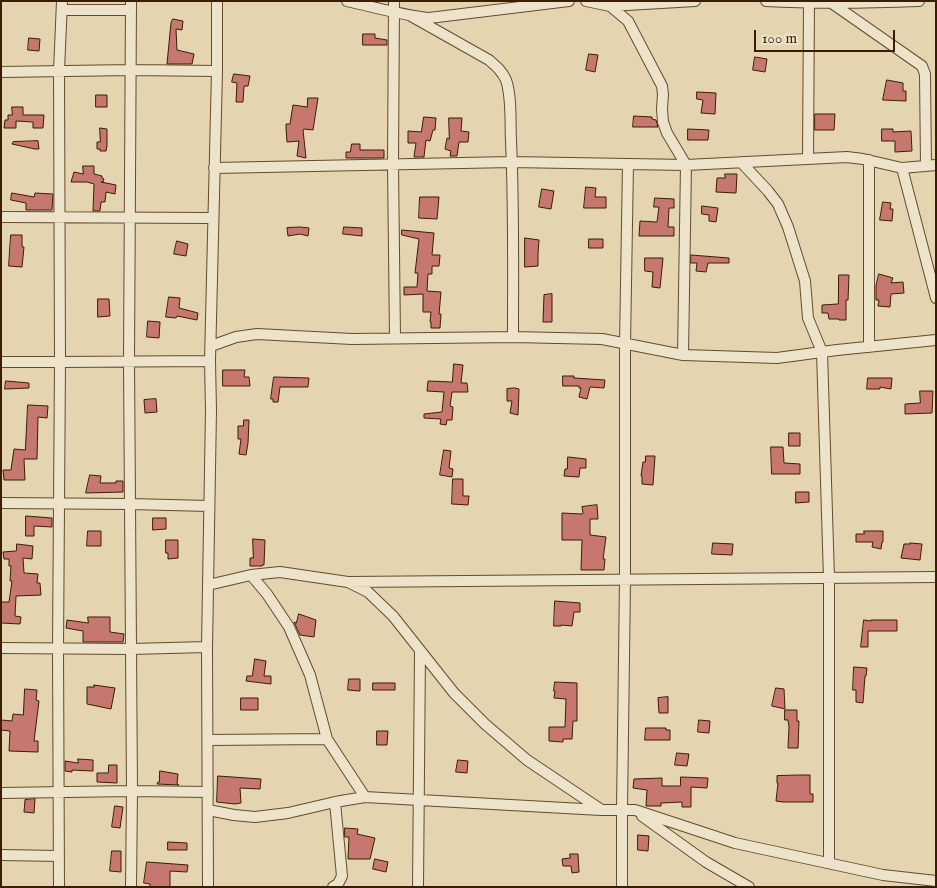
<!DOCTYPE html>
<style>
body{margin:0}
#map{position:relative;width:937px;height:888px;overflow:hidden;background:#e4d4af;font-family:"IM FELL English",serif}
canvas{display:block}
.frame{position:absolute;inset:0;border:2px solid #3a1d03;pointer-events:none}
.scale{position:absolute;left:754px;top:30px;width:141px;height:22px;box-sizing:border-box;border:2px solid #3a1d03;border-top:0;padding-left:6px;font-size:15px;line-height:18px;white-space:nowrap;color:#3a1d03;-webkit-text-stroke:4px #ede3cb;paint-order:stroke}
</style>
<div id="map">
<canvas width="937" height="888"></canvas>
<div class="frame"></div>
<div class="scale">100 m</div>
</div>
<script>
const c = document.querySelector('canvas').getContext('2d');
c.lineJoin = 'round';
function paint(path, color) { c.fillStyle = color; c.fill(path, 'evenodd'); }
function strokePath(path, color, width, dash) { c.strokeStyle = color; c.lineWidth = width; c.lineCap = dash ? 'butt' : 'round'; c.setLineDash(dash || []); c.stroke(path); }
const building = new Path2D(`
 M173,19L183,21L182,30L176,29L177,50L194,54L192,64H167L171,23Z
 M363,34H375V38L387,40V45H363Z
 M29,38L40,39L39,51L28,50Z
 M589,54L598,55L595,72L586,70Z
 M755,57L767,59L765,72L753,70Z
 M234,74L250,76L248,86H244L243,102H236L237,83L232,82Z
 M887,80L903,83V91H906V101L883,100Z
 M697,92L716,93L715,114L701,113L703,100L697,99Z
 M96,95H107V107H96Z
 M308,98H318L313,130L304,129L303,130L306,158L297,156L299,141L287,142L286,128V124H290L293,105L307,107Z
 M12,107H23V115H44L43,128H33V122L16,121V128H4L5,120H8V115H12Z
 M815,114H835L834,130H815Z
 M634,116L652,117V119L656,120L658,127H633Z
 M424,117L436,118L435,130H433L430,141L426,140L424,157H414L416,143H408V131L421,132Z
 M449,118H462L461,131L469,132L468,142H459L457,156H450L451,151L445,149L447,138L449,139Z
 M100,128L107,129V146L106,151H100V149H97V142H100Z
 M688,129L709,130L708,140H688Z
 M882,129H893V132L911,131L912,151L895,152V141H882Z
 M38,141L39,149H35L12,144L13,142Z
 M352,144H360V150H384V158H346V152H350Z
 M83,166H94V174L102,176V178L104,179L103,182H101L116,185L115,194L106,192L105,202H101L100,211H93L94,184L87,182H71L74,172L83,174Z
 M725,174H737L736,193L716,192L717,178H725Z
 M586,187L596,188L595,197H606V208H584Z
 M542,189L554,191L551,209L539,207Z
 M12,193L34,197L35,193L53,194L52,210H26V203L11,200Z
 M420,197H439L437,219L419,218Z
 M655,198L674,199V208H669L668,227H674V236H639L640,221L657,222L659,207H654Z
 M883,202L891,203L890,209H893L892,221L880,220Z
 M702,206L718,208L716,222L709,221V215L702,214Z
 M300,227L309,228L308,236L300,234L288,236L287,228Z
 M344,227L362,228V236L343,234Z
 M402,230L434,233L432,255H440L439,266H432V274H428L427,291L441,292L439,314H441L440,328H431V322H430L431,312H423V294L404,295V287H417L418,273H415L419,239L402,235Z
 M11,235H22V247H24L22,267L9,266Z
 M525,238L539,240L538,254V266L525,267Z
 M589,239H603V248H589Z
 M177,241L188,244L186,256L174,254Z
 M691,255L729,258V263H708L706,272L696,271L697,263H691Z
 M645,258H663L660,288L652,287L653,272L645,271Z
 M879,274L893,278L891,283L903,282L904,293L891,294L890,307L878,306L879,300H876V286Z
 M839,275H849L848,300H846V320H839V319H829L828,313H822V305L838,304Z
 M552,294V322H543L544,295Z
 M169,297L180,298L179,308L198,313L197,320L177,316L176,318L166,317Z
 M98,299H109L110,316L98,317Z
 M148,321L160,322L159,338L147,337Z
 M454,364L463,365L461,383H467L468,392H452L450,406L453,407L452,420H447L446,425L440,424L441,419L424,418V414L442,412L444,392L427,391L428,381L452,382Z
 M223,370H245L244,377H249L250,386H223Z
 M563,376H574V378L605,380L604,388L590,387L587,399L579,397L581,388H579V386H563Z
 M274,377L309,378L308,387H280L278,402H273V399H271Z
 M868,378H892L891,389L880,387V389H867Z
 M6,381L29,383V388L5,389Z
 M515,388L519,389L518,415L510,413L512,401H507V389Z
 M920,391H933L932,413L905,414V404L920,403Z
 M156,399L157,412L145,413L144,400Z
 M28,405L48,406L47,418L38,417L37,459H24L25,480H4L3,470H11L14,449L25,450Z
 M244,420H249L248,443L246,455L239,454L241,439H238V426H243Z
 M789,433H800V446H789Z
 M771,447H783L784,463L800,464V474H772Z
 M444,450L451,451L449,468L453,469L452,477L440,475Z
 M646,456H655L653,485L642,484V476H641L643,462H645Z
 M568,457L586,459V468H580L579,477L564,476L565,469H567Z
 M90,475L101,476L100,483H116V481H123V492L86,493Z
 M453,479H463V496H469L468,505L452,504Z
 M796,492H809V502L796,503Z
 M597,505L598,519H590V535L606,537L603,559H605L604,570H581L582,540H562V513L582,514L583,513L582,507Z
 M26,516L52,518V527L34,526V536H26Z
 M153,518H166V529L153,530Z
 M88,531H101V546H87Z
 M864,531H883V542H882L881,549L872,547L873,542H856V534H864Z
 M253,539L265,540L264,565H262V566H250V558H253Z
 M166,540H178V558L168,559V553H166Z
 M713,543L733,544L732,555L712,554Z
 M910,543L922,544L920,560L901,558L904,544H910Z
 M17,544L33,546L32,559L23,558L24,573L38,574L37,583H40L41,595L16,596L15,616L21,617L20,624L1,623V602H9L12,581H10L11,566H9V559H4L3,552L16,551Z
 M555,601L580,603V612H574L572,626L561,625V626H554Z
 M299,614L316,620L314,637L300,635L294,622L296,623Z
 M88,617H110V632L124,634L123,642H83V631L66,628L67,620L88,623Z
 M864,620L871,621V620H897V631H868V647H861Z
 M255,659L266,661L264,676H271V684L246,681L247,676H252Z
 M854,667L867,668L866,676H865L863,703L856,702V690H853Z
 M349,679H360V691L348,690Z
 M555,682L577,683V721H573L572,739H563V742L549,741V727H565L566,699L554,698L555,691H554Z
 M373,683H395V690H373Z
 M94,685L115,688L111,709L87,704V687H94Z
 M776,688L784,689L785,709L772,706Z
 M25,689L37,690L36,700L39,701L34,741H38V752L9,751L10,731L1,730V720L12,721L13,714L23,715Z
 M668,697V713H659L658,698Z
 M241,698H258V710H241Z
 M785,710H797V721H799L798,748H788L789,727L788,720H785Z
 M699,720L710,721L709,733L698,732Z
 M646,728H666V730H670V740H645Z
 M377,731H388L387,745H377Z
 M677,753L689,754L687,766L675,765Z
 M78,759L93,760V771L72,770V772L65,771V761L78,763Z
 M458,760L468,761L467,773L456,772Z
 M109,765H117V783L97,782V773H108Z
 M160,771L178,774L177,784L179,785L157,784L158,782H159Z
 M799,775H810V794H813V802H783L776,801L778,783H777V776Z
 M218,776L261,779L260,789L240,788L241,803L235,804L217,802Z
 M681,777L708,778L707,788L691,787V807H682V802L661,803V806H646L647,790L633,788L634,779L662,778V786H680Z
 M35,799L34,813L24,812L25,800Z
 M115,806L123,807L120,828L112,827Z
 M345,828L358,829L357,834L375,838L370,859H348L349,837H345Z
 M638,835L649,836L648,851L638,850Z
 M168,842L187,843V850H168Z
 M112,851H121V872L110,871Z
 M570,854H578L579,872L572,873L571,866H563L562,859L570,858Z
 M375,859L388,862L386,872L373,869Z
 M147,862L188,865L187,872L170,871V887H150V884L144,883Z`);
const minor = new Path2D(`
 M131,1L129,361L132,791L131,887
 M347,1C374,7 401,15 429,18L569,1
 M394,1L393,165L395,338
 M586,1L610,6L695,1
 M766,1C818,4 868,3 919,1
 M833,4L922,66L925,74L926,166
 M610,6L628,21L662,86L663,94L662,109L663,122L667,133L686,165L683,355
 M62,10H131
 M411,16L489,60C496,66 502,71 506,80C512,97 510,123 511,141C514,206 513,272 513,337
 M1,72L131,70L217,71
 M808,159L809,1
 M741,162L768,191L778,204L788,227L805,281L808,318L822,352L829,578V863
 M214,168L512,162L686,165L847,157L863,159L902,168L936,165
 M902,168L936,298
 M1,217L213,218
 M211,346L236,337L257,334L352,339L513,337L602,339L683,355L777,358L837,350L936,340
 M869,347V160
 M1,362H60L210,361
 M1,503L130,504L209,506
 M348,582L936,577
 M208,585L251,575L280,572L348,582L368,592L393,616L454,693L485,724L527,760L600,809
 M1,648L131,649L207,647
 M327,739L365,797
 M208,740L327,739L310,675L289,627L267,594L251,575
 M1,793L132,791L208,792
 M208,810L234,815L255,817L288,813L335,802L365,797L601,810H635L735,843L883,875L936,881
 M642,816L706,862L749,887
 M1,855L59,856
 M59,887L58,649L60,362L59,71L62,1
 M208,887L207,647L211,410L210,361L217,71V1
 M333,887L338,884L342,876L335,802
 M418,887L420,651
 M622,887V810L625,580V344L628,164`);
paint(building, '#c67870');
strokePath(building, '#3a1d03', 1);
strokePath(minor, '#644b2e', 12);
strokePath(minor, '#ede3cb', 10);
</script>
